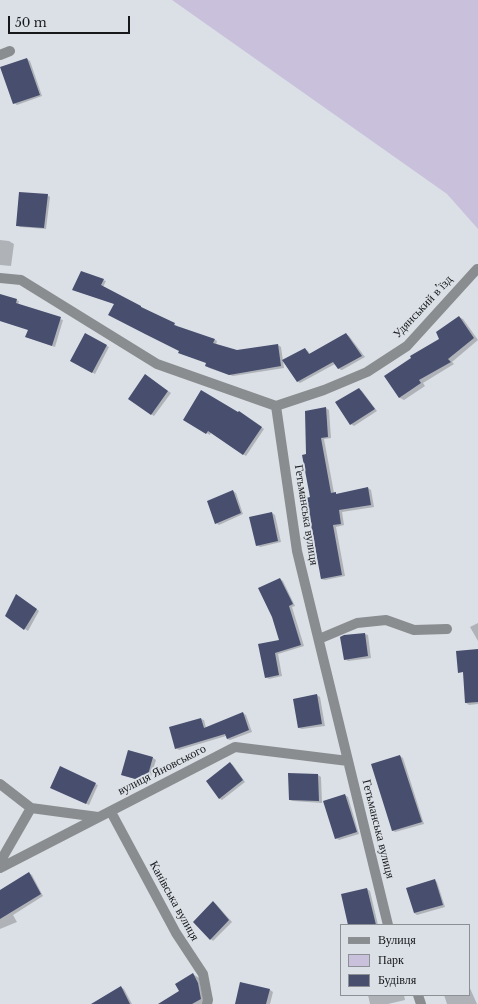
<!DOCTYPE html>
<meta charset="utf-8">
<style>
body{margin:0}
#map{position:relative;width:478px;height:1004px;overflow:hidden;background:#dbe0e7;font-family:"Libre Baskerville",serif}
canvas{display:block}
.legend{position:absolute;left:340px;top:924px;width:130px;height:72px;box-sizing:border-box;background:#dbe0e7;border:1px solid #8c9095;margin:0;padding:5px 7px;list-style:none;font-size:12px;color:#16181a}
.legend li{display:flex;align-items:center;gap:8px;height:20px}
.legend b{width:20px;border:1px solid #8c9095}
.scale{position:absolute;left:8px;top:16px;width:122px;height:18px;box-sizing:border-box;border:2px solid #16181a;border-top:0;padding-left:5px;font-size:12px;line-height:14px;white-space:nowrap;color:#16181a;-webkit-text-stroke:3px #dbe0e7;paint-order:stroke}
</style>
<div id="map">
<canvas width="478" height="1004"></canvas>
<ul class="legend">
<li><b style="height:5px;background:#8a8d8f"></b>Вулиця</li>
<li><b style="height:11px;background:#c9c1dc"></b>Парк</li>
<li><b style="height:11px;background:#484e6e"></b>Будівля</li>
</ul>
<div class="scale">50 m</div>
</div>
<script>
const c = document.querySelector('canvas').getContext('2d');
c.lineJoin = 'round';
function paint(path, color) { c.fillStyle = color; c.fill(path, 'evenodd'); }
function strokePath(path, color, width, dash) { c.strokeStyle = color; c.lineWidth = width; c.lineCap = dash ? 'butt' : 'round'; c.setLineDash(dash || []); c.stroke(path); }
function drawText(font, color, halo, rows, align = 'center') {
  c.font = font + ' "Libre Baskerville",serif'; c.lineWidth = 4; c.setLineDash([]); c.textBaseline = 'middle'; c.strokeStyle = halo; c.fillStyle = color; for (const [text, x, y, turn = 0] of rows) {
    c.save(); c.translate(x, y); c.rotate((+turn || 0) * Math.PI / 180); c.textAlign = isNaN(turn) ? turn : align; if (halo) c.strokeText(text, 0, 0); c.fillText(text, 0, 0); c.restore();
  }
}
const green = new Path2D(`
 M172,0H478V229L447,194Z`);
const shadow = new Path2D(`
 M27,59L30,61L42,96L17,105L14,103Z
 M47,195L50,197L46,229L20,227L17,225Z
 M0,240L9,241L14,244L11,266L0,265Z
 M103,280L106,281L103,287L174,324L177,326L176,327L215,340L217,341L216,345L237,352L278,345L281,347L284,368L233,376L209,368L206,366L208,363L179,353L180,351L115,304L76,291Z
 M0,295L16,300L19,301L18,305L63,320L55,347L26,337L29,330L0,321Z
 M459,317L463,319L478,340L452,362L454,364L423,383L425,386L404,400L400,398L385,377L440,340Z
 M346,334L349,336L365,357L342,370L339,369L335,364L300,383L297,381L305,349L308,351L310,354Z
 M85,335L109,347L95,374L72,361Z
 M148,377L171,393L154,416L129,399Z
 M359,389L362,391L377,411L354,426L351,424Z
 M326,408L329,410L331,438L324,439L334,493L338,495L368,488L371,490L374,507L342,512L344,525L336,527L345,576L325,580L321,579L311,498L308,455Z
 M239,413L242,414L264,429L246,456L211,432L210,435L184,420Z
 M233,491L236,493L243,514L219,525L216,523Z
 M272,513L275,515L281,542L260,547L257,545Z
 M280,579L283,581L295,606L292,607L304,646L278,654L282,676L269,679L266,677L259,645L281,641L273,617Z
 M20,597L39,611L28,631L6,616Z
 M478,623V641L470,627Z
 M365,634L368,635L371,658L348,661L345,659Z
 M478,675V704L469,705L466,703Z
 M317,695L320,697L325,726L302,729L299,728Z
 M243,713L246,715L252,732L230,740L227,739L226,736L179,750L176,748L201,719L204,720L206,728Z
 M129,751L153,758L156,760L149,783L125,776L122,775Z
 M400,756L403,758L424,824L395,832L392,830Z
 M230,763L233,765L245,782L222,800L219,798Z
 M318,775L321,777L322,803L293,801L290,800Z
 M95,784L98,785L89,805L54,789Z
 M345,795L348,797L359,834L339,840L336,838Z
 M29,873L32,875L43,896L13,915L17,922L0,929V893Z
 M434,880L437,882L445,907L417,915L414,913Z
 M367,889L370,891L378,925H349Z
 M213,902L216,904L232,922L213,941L211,939Z
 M193,974L199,978L204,1004H160L180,992Z
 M241,983L270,990L273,992L270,1004H237Z
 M469,986L477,1004H447L444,995H469Z
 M121,987L124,989L132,1004H108Z
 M368,995H404L405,1000L388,1004H370Z`);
const building = new Path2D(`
 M27,58L40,95L13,104L0,67Z
 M19,192L48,194L44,228L16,226Z
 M81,271L104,279L101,285L141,306V307L175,323L174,325L215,339L213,343L237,350L278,344L281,366L229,375L205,366L206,363L178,353L179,351L145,334L108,315L114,304L72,290Z
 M0,294L17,299L16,303L61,317L52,346L25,337L28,330L0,321Z
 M459,316L474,338L448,359L451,362L419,380L421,383L399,398L384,376L411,358L410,356L439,339L436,332Z
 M85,333L107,345L92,373L70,361Z
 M346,333L362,356L338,369L333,362L297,382L282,360L305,348L309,354Z
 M145,374L168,391L151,415L128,399Z
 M359,388L375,409L350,425L335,402Z
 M201,390L238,412L239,411L262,427L243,455L208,431L206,434L183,420Z
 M326,407L328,437L321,438L331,493L336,492V494L368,487L371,505L339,510L341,524L333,525L342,575L321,579L306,498L310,497L302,455L306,454L305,411Z
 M233,490L241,513L215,524L207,501Z
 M272,512L278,541L256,546L249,517Z
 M280,578L293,604L289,606L301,645L275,653L279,675L265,678L258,644L279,640L272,617L258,588Z
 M16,594L37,609L24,630L5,616Z
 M365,633L368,656L344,660L340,637L344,635Z
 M478,649V702L465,703L463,672L458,673L456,651Z
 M317,694L322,724L298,728L293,699Z
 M243,712L249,730L227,739L225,734L175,749L169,727L201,718L204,728Z
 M128,750L153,757L146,782L121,775Z
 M400,755L422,822L392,831L371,764Z
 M230,762L243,780L219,799L206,781Z
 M60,766L96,783L86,804L50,788Z
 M288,773L318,774L319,801L289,800Z
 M345,794L357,832L335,839L323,801Z
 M29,872L41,894L0,919V890Z
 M435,879L443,905L414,913L406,888Z
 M367,888L376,925H348L341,894Z
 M213,901L229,920L210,940L193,922Z
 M193,973L198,983L201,999L192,1004H158L179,991L175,984Z
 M240,982L270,989L266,1004H235Z
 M121,986L130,1004H91Z`);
const minor = new Path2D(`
 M0,55L10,51
 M0,278L21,280L157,364L276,406L297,551L388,925
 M276,406L324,390L367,372L407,346L477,269
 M319,639L357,623L386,620L414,630L447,629
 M0,784L31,808L98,817
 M111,812L176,933L203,974L208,1000L207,1004
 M0,862L31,808
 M0,868L235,747L348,761
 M418,995L421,1004`);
const streetNames = [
 ["Удянський в’їзд",423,307,-47],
 ["Гетьманська вулиця",306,515,81],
 ["вулиця Яновського",162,770,-27],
 ["Гетьманська вулиця",378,829,76],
 ["Канівська вулиця",174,901,61]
];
paint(green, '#c9c1dc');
paint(shadow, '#0003');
paint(building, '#484e6e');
strokePath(minor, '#8a8d8f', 10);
drawText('12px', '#16181a', '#dbe0e7', streetNames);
</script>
